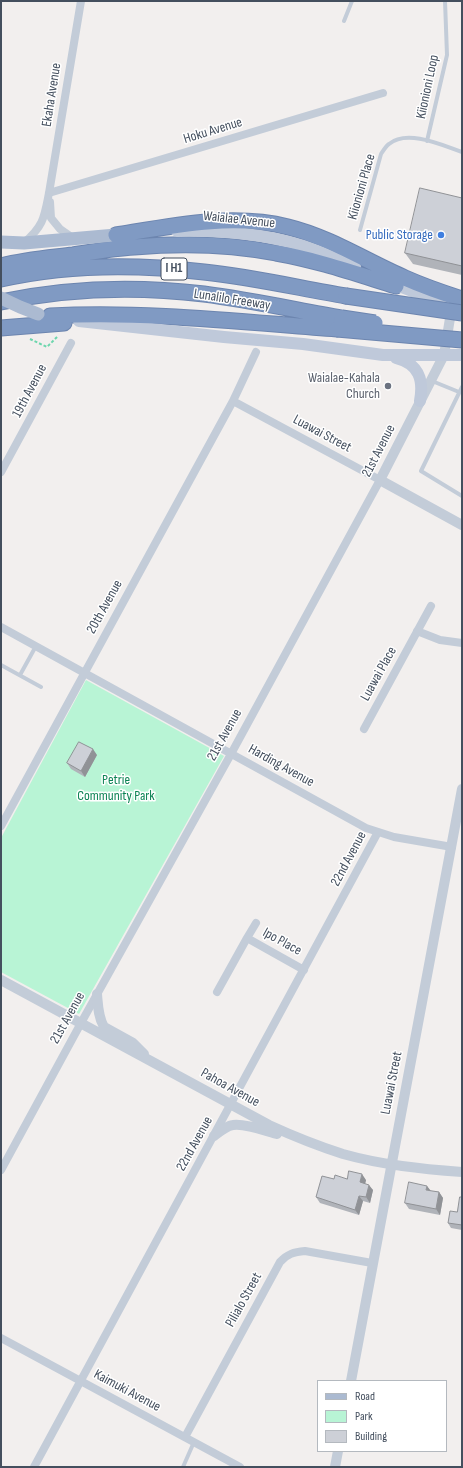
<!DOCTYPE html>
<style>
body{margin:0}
#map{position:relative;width:463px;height:1468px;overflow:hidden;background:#f2efee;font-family:"Sofia Sans Condensed",sans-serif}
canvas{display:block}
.frame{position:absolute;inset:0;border:2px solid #444f5e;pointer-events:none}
.legend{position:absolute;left:317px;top:1380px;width:130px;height:72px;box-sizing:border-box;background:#fff;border:1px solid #b4b9bf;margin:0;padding:5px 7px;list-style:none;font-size:12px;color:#444f5e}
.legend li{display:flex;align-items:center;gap:8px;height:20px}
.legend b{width:20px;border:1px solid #b4b9bf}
</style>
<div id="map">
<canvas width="463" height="1468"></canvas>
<div class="frame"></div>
<ul class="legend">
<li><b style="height:5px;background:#abbad1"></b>Road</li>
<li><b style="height:11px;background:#b8f4d5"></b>Park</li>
<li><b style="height:11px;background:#cdd0d7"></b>Building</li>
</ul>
</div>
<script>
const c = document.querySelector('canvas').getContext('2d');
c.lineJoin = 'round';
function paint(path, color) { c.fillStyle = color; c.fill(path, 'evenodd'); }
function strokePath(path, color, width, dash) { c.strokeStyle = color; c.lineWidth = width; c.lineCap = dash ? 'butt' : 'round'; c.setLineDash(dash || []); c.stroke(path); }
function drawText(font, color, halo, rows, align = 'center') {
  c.font = font + ' "Sofia Sans Condensed",sans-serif'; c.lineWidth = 3; c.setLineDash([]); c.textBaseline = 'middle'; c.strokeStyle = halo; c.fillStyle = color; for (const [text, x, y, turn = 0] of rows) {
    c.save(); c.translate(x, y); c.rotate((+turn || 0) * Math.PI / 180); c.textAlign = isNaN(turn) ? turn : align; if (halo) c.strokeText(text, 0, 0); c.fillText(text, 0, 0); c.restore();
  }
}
const green = new Path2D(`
 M86,680L224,756L79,1014L1,972V838Z`);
const path = new Path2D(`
 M30,339L47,347L58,336`);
const service = new Path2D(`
 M344,21L352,1
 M427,141L447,55L445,1
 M360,230L381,154C383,151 386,146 389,144C407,129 442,145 462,152
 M432,381L459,392
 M462,387L421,471L462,496
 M1,665L41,687
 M20,675L36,646
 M183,1467L194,1442`);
const minor = new Path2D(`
 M49,193L383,93
 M50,202L51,218L60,229L73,238
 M24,243C44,225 44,218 49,193L81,1
 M1,472L71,343
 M1,627L366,828L394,837L452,847
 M417,631L440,640L462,643
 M364,729L431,606
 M1,826L233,401L256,352
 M247,938L256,923
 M217,992L247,938L304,970
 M1,1170L81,1023L231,754L380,480L233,401
 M1,1338L240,1467
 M185,1437L280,1262C287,1254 294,1252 305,1251L372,1263
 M34,1467L378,832`);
const tertiary = new Path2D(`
 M452,306L444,355L380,480L462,525
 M1,980L269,1125C293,1136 318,1146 343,1154C382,1165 422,1169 462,1172
 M97,994C98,1005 98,1017 104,1027L133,1043L144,1054
 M214,1136C219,1132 226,1126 233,1125C245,1123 266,1131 277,1134
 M351,1381L462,789
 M335,1467L338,1451`);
const secondary = new Path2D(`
 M177,231C223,230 275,235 318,251C331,256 343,262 355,267
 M388,282L457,308
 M79,321L224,337L303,344L383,355H462
 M396,358C419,364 424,379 420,401`);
const primary = new Path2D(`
 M1,242L24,243L116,235`);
const motorway = new Path2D(`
 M116,235C171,226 232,213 288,227C329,237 366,261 405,278C423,286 443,293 462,299
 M1,266C24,260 49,258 73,255C93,252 113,248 134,247C180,243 230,244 276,253C317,260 357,274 396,286
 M1,279C67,264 137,264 204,272C252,277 299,288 346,296
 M1,302C67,288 137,286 204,294C250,300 296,310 342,318
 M50,316C146,311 242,322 337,329
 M1,328L64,323`);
const primaryBridge = new Path2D(`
 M1,298L20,307L38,314`);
const motorwayBridge = new Path2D(`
 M346,296L462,313
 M342,318L375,323
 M337,329L462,340`);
const wall = new Path2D(`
 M462,198V275L413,264L405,253Z
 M97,755L85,777L71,769L67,763Z
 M347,1179L366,1180L365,1184L373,1190L370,1203L363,1201L359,1215L320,1203L316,1197Z
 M431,1191L439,1192L443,1198L440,1215L409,1209L405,1203Z
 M462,1197V1230L451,1228L448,1223L457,1212Z`);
const shadedWall = new Path2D(`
 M93,749L97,755L85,777L81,771Z
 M362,1174L366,1180L364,1188L360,1182Z
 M369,1185L373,1190L370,1203L366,1197Z
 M427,1186L431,1191L426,1190Z
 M439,1192L443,1198L440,1215L436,1209Z
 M359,1196L363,1201L359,1215L355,1210Z`);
const building = new Path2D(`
 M420,188L462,198V266L405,253Z
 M79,742L93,749L81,771L67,763Z
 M349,1171L362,1174L360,1182L369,1185L366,1197L359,1196L355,1210L316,1197L322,1176L334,1179L335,1175L347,1179Z
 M409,1182L427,1186L426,1190L439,1192L436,1209L405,1203Z
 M460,1197H462V1225L448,1223L450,1211L457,1212Z`);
const markers = [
 [441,235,4,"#3f7fe0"],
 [388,386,4,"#6b7280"]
];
const shields = [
 [174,269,26]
];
const shieldNames = [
 ["I H1",174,269]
];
const streetNames = [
 ["Kiionioni Loop",428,87,-78],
 ["Ekaha Avenue",52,95,-81],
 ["Hoku Avenue",213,131,-17],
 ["Kiionioni Place",362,187,-74],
 ["Waialae Avenue",239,220,6],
 ["Lunalilo Freeway",232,300,9],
 ["19th Avenue",30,391,-62],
 ["Luawai Street",322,434,28],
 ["21st Avenue",379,451,-63],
 ["20th Avenue",105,607,-61],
 ["Luawai Place",379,674,-61],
 ["21st Avenue",225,735,-61],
 ["Harding Avenue",281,766,29],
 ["22nd Avenue",349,859,-62],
 ["Ipo Place",282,942,29],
 ["21st Avenue",68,1018,-61],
 ["Luawai Street",392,1083,-79],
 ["Pahoa Avenue",230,1088,29],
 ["22nd Avenue",195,1144,-61],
 ["Pilialo Street",244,1300,-61],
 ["Kaimuki Avenue",127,1391,28]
];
const shopNames = [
 ["Public Storage",433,235]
];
const worshipNames = [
 ["Waialae-Kahala",380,378],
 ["Church",380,394]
];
const parkNames = [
 ["Petrie",116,780],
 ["Community Park",116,796]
];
paint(green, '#b8f4d5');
strokePath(motorway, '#6c85af', 17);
strokePath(path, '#6cd6ad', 2, [3, 2]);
strokePath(service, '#c3ccd8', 4);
strokePath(minor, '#c3ccd8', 8);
strokePath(tertiary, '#c3ccd8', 10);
strokePath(secondary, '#bfc9da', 12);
strokePath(primary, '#abbad1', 13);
strokePath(motorway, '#809ac3', 15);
strokePath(motorwayBridge, '#6c85af', 17, []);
strokePath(primaryBridge, '#abbad1', 13);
strokePath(motorwayBridge, '#809ac3', 15);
paint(wall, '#b0b3b9');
paint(shadedWall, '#909296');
paint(building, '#cdd0d7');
strokePath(building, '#909296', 1);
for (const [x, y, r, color] of markers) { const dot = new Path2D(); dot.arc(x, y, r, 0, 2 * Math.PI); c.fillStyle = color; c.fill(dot); strokePath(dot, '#fff', 1.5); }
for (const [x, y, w] of shields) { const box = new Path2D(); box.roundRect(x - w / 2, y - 11, w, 22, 3); c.fillStyle = '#fff'; c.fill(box); strokePath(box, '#444f5e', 1); }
drawText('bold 13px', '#444f5e', null, shieldNames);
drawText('14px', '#444f5e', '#fff', streetNames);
drawText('14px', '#366cbe', '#fff', shopNames, 'right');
drawText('14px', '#5b616d', '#fff', worshipNames, 'right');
drawText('14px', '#0c8354', '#fff', parkNames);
</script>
